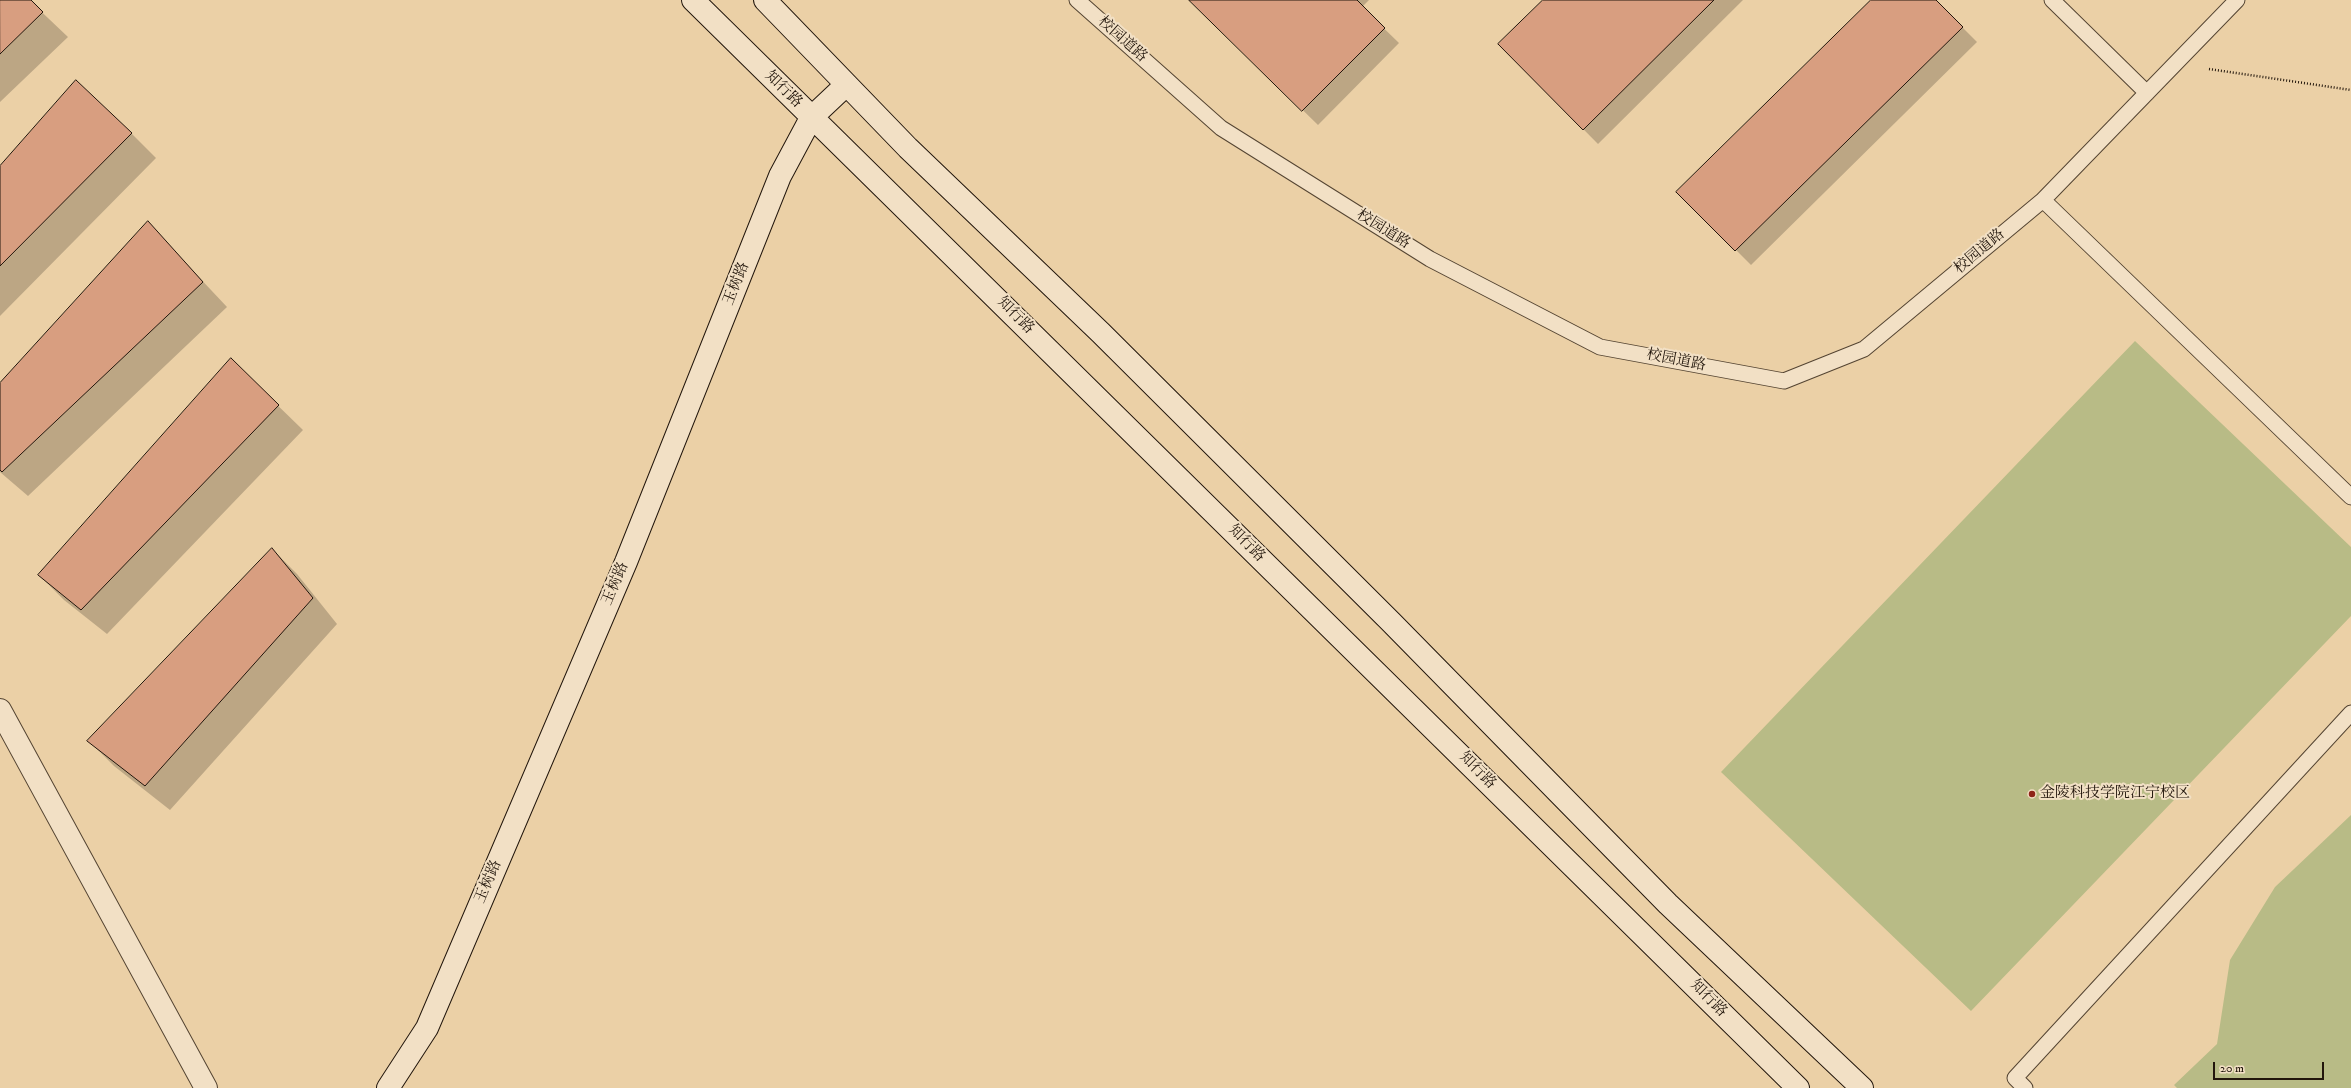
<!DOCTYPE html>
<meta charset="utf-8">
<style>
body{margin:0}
#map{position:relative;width:2351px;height:1088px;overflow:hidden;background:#ebd0a6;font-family:"IM FELL DW Pica",serif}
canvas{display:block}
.scale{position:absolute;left:2213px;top:1062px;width:111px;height:18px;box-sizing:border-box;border:2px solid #22160c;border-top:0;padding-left:5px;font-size:12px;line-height:14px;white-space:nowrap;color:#22160c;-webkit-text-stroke:3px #f2e0c5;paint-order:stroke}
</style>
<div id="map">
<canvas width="2351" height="1088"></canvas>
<div class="scale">20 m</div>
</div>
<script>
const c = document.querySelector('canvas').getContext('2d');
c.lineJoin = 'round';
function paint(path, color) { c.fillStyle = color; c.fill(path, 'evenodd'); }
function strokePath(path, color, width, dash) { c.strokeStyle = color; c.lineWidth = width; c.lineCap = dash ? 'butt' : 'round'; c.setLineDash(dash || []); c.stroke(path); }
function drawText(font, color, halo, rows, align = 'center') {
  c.font = font + ' "IM FELL DW Pica","Noto Serif SC",serif'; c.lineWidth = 4; c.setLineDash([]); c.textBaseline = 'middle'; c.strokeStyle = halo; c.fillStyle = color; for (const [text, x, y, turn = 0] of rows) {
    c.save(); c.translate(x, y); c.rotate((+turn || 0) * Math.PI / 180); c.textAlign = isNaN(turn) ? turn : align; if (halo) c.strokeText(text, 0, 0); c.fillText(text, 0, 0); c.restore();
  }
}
const green = new Path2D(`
 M2135,341L2351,547V616L1971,1011L1721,772Z
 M2351,815V1088H2177L2174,1085L2217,1044L2230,960L2275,887Z`);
const shadow = new Path2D(`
 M0,0H29L68,37L0,102Z
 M1190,0H1369L1362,7L1399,43L1318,125Z
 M1544,0H1743L1598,144L1499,44Z
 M1873,0H1935L1977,42L1751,265L1678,192Z
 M131,133L156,158L0,316V167Z
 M148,223L227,307L28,496L0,472V384Z
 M231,360L303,430L107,634L64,600L39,575Z
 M272,549L297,574L337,624L170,810L114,766L89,741Z`);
const building = new Path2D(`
 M0,0H31L43,12L0,54Z
 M1189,0H1357L1385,28L1302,111Z
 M1543,0H1714L1583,130L1498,44Z
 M1871,0H1936L1963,27L1735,251L1676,192Z
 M76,80L132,133L0,266V166Z
 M148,221L203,282L2,472L0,470V383Z
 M231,358L279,405L81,610L38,575Z
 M272,548L313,598L145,786L87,741Z`);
const path = new Path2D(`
 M2209,69L2351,90`);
const lane = new Path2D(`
 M1077,0L1221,128L1430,259L1600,347L1784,381L1864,349L2043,200L2237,0
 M2052,0L2147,93
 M2043,200L2351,497
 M2025,1088L2015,1078L2351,713`);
const street = new Path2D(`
 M0,710L206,1088`);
const secondary = new Path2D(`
 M693,0L1798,1088
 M765,0L908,148L1101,333L1391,622L1668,904L1862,1088
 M388,1088L427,1028L626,562L780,176L811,118L846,85`);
const markers = [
 [2032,794,4,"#8f2418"]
];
const streetNames = [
 ["校园道路",1122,40,42],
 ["知行路",783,90,44],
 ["校园道路",1383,230,32],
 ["校园道路",1980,252,-40],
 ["玉树路",737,284,-68],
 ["知行路",1015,316,45],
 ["校园道路",1676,361,11],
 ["知行路",1246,544,45],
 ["玉树路",616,584,-67],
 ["知行路",1477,771,45],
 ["玉树路",489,882,-67],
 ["知行路",1708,999,45]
];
const poiNames = [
 ["金陵科技学院江宁校区",2040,794]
];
paint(green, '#b8bb86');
paint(shadow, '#0003');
paint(building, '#d89e80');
strokePath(building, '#22160c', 1);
strokePath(lane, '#544432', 17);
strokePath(street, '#544432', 24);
strokePath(secondary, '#22160c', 24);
strokePath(path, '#22160c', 2.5, [1, 2]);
strokePath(lane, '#f2e0c5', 15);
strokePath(street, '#f2e0c5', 22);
strokePath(secondary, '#f2e0c5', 22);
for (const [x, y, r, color] of markers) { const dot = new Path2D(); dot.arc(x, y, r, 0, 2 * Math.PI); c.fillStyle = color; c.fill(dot); strokePath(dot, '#f2e0c5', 1.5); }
drawText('15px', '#22160c', '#f2e0c5', streetNames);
drawText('15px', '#22160c', '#f2e0c5', poiNames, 'left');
</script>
